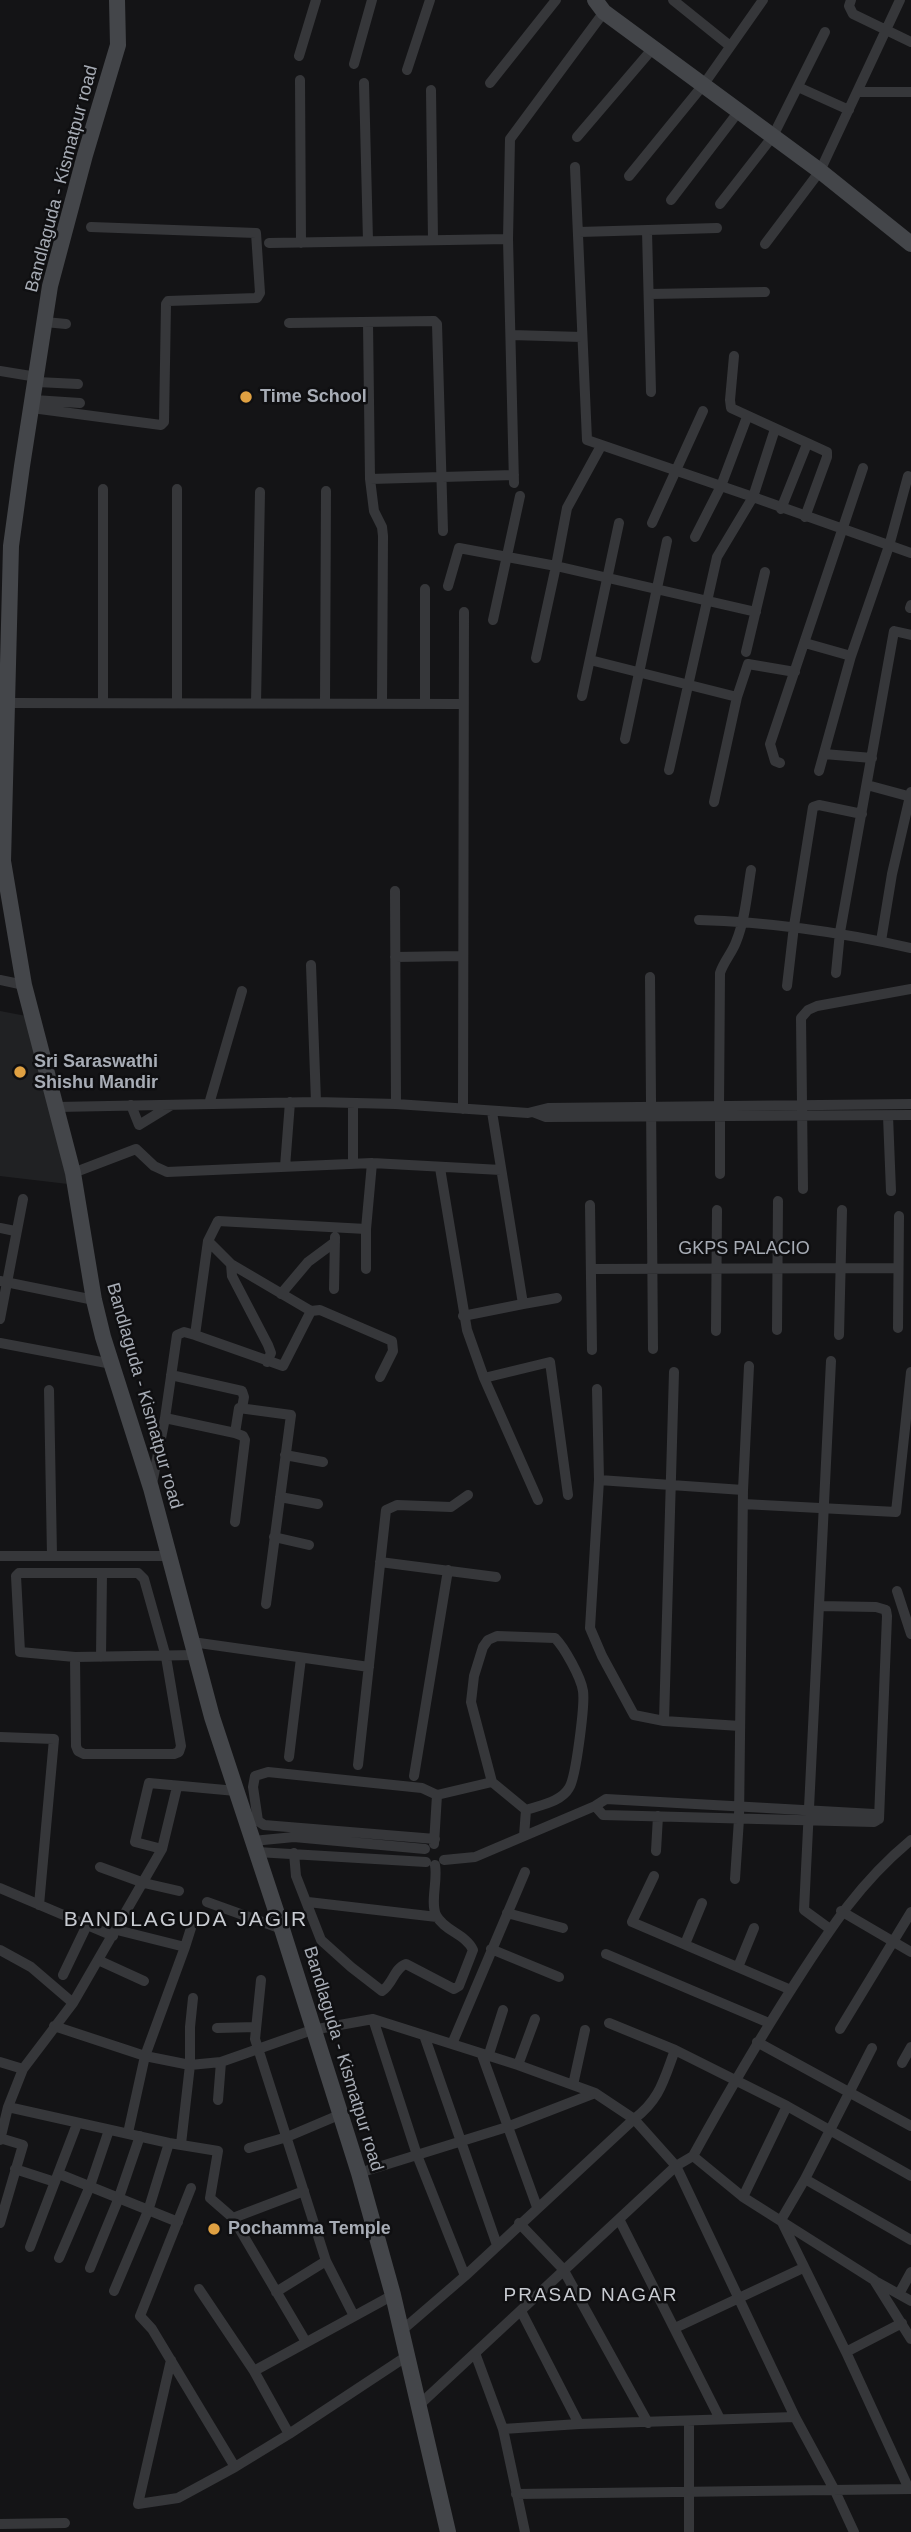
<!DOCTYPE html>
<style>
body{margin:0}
canvas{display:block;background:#141416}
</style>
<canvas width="911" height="2532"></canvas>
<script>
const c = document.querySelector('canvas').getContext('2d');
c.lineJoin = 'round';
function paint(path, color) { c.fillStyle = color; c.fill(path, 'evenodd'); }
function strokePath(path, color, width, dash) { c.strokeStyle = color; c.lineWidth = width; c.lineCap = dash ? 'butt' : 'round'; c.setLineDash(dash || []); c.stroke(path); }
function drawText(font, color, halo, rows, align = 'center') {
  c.font = font + ' Helvetica,sans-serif'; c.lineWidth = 5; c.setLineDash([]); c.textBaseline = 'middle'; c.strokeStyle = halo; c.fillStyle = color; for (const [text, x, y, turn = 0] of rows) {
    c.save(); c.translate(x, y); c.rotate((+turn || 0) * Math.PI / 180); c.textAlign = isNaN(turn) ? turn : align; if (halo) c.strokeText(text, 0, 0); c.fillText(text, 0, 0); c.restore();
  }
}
const built = new Path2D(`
 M0,1011L26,1016L68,1184L0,1176Z`);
const street = new Path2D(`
 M673,0L730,46
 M851,0L849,6L853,14L911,42
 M299,56L316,0
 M354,64L372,0
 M407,70L430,0
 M300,80L301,243
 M364,83L368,241
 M490,83L556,0
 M798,87L849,110
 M431,90L433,240
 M858,92H911
 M577,137L654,47
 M575,167L587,440L753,497L717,557L669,770
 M629,176L704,84L763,0
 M671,200L739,111
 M720,204L773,136L825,32
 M647,231L651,392
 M579,232L717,228
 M269,243L508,239
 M765,244L820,171L900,0
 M649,294L765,292
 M45,322L66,324
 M289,323L434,321L437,324L443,531
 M368,323L370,479L514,475
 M511,335L582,337
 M734,356L730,400L731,408L827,452V457L805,517
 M0,371L37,377
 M37,382L78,384
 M34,400L80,403
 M32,408L161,425L164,422L166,304L168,301L257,298L260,293L256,233L91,227
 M775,429L753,497L911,553
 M601,446L567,508L556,566L756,612
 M370,479L374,511L382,527L383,536L382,704
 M514,483L508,239L510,139L604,12
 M103,489V703
 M177,489V703
 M781,509L807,444
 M652,523L703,411
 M695,537L721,486L747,417
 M448,586L459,548L556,566L536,658
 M425,589V704
 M910,608L911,605
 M493,620L520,496
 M805,643L851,656
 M746,652L765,572
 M590,660L737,697
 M582,696L619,523
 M9,703L462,704
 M256,703L260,492
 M325,703L326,491
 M625,739L667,541
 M824,754L872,758
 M780,763L775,761L770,744L863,468
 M819,771L851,656L889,546L908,476
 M867,785L911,797
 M714,802L737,697L748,664L795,672
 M395,891L396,1104
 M699,920C772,922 840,932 911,948
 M881,941L892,874L911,792
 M395,957L462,956
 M311,965L316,1102
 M836,973L840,932L894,631L911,635
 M650,977L653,1349
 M0,980L24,985
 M787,986L794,926L813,807L819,805L862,814
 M209,1104L242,991
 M131,1105L139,1125L170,1106
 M719,1106L720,973C724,961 732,953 736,942C745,920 747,894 751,870
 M57,1107L316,1102L396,1104L528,1113L548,1108L911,1104
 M463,1109L464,612
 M533,1112L546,1117L911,1115
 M720,1116V1174
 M888,1116L891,1191
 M353,1163V1103
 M285,1167L290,1102
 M440,1168L467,1330L484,1378L538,1500
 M73,1173L136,1149L154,1166L167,1172L372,1163L501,1170
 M803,1189L801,1018L808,1010L817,1006L911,989
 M590,1205L592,1350
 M0,1228L15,1231
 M208,1241L231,1264L311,1311L320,1310L392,1341L393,1351L380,1377
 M231,1264L232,1276L268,1345L271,1353L267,1362
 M366,1269V1229L372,1163
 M592,1269L897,1268
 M0,1281L94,1300
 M334,1289L335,1237
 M281,1294L308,1262L335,1242
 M523,1304L557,1298
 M463,1316L523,1304L492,1112
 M0,1319L23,1199
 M898,1328L899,1216
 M777,1330L778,1201
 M716,1331L717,1210
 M195,1335L208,1241L218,1221L366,1229
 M839,1335L842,1210
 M0,1343L112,1364
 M674,1372L664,1721L740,1726
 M171,1375L242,1391L244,1397L242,1408
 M484,1378L550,1362L568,1495
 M597,1389L599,1480L590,1628L602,1656L634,1715L664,1721
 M49,1390L52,1556
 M165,1418L235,1433L239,1408L291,1415L266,1604
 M235,1433L243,1436L245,1440L235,1522
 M285,1455L323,1462
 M599,1480L743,1490
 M152,1484L165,1418L177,1335L184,1332L195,1335L283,1366L311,1311
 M280,1497L318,1504
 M743,1504L896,1512L911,1372
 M274,1537L309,1545
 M0,1556H169
 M380,1562L496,1577
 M897,1591L911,1634
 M819,1606L876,1607L886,1610L887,1616L879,1819
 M192,1642L369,1667
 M75,1657L20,1652L16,1576L19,1573H138L144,1579L166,1657L181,1746L179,1752L174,1754H84L78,1751L76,1746L75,1657L196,1655
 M101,1657L102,1573
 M0,1737L54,1739L39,1905
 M289,1757L301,1658
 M358,1765L386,1510L397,1505L451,1507L468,1495
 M414,1776L448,1570
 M492,1782L526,1810
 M437,1795L492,1782L471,1702L474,1676L483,1647L488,1640L497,1636L555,1638C564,1647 581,1677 583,1691C585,1704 576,1778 569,1788C561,1802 540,1805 526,1810L524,1836
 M253,1841L294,1837L425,1849
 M434,1844L437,1795L422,1788L268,1772L255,1776L253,1787L258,1821L264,1825L435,1839
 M162,1849L135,1842L149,1783L236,1791
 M656,1851L658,1816
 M257,1852L426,1862
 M294,1853L296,1876L321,1940L351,1967L382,1991C393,1984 394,1968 406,1964L454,1989L459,1986L473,1950C466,1934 444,1931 436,1915C430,1902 438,1880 435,1865
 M444,1860L475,1857L595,1806L606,1799L874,1814L879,1819L874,1822L603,1815L595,1806
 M100,1867L144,1883L179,1891
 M654,1876L632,1922L791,1990
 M735,1879L739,1819L743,1490L749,1366
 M0,1888L113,1936
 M207,1902L282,1929
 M308,1902L437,1917
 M841,1911L911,1952
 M507,1913L563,1928
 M830,1929L804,1910L831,1361
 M117,1930L185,1947L191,1928
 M685,1944L702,1903
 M491,1949L559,1977
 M0,1950L31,1967L73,2003
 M606,1954L769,2023
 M98,1960L144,1981
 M738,1967L754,1928
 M63,1975L87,1925
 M261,1980L255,2039L326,2261L276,2292
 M373,2019L417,2155L465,2276
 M609,2023L675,2050L787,2106L743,2197
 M54,2026L145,2056L190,2065L221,2062L312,2030L373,2019L518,2065L595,2093L634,2119L676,2166L693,2156L743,2197L874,2280L911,2339
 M217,2028L256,2027
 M840,2029L911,1912
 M424,2035L497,2245
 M757,2042L911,2126
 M452,2044L525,1872
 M872,2048L805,2179L781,2220L846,2352L909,2489
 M482,2055L537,2207
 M488,2057L503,2010
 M0,2062L23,2069
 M902,2063L911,2047
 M518,2065L535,2019
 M573,2085L585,2030
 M218,2100L221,2062
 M787,2106L911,2176
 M8,2107L169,2143L218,2151L210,2198L233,2218L306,2342
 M128,2133L145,2056L185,1947
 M0,2140L8,2107L23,2069L73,2003L162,1849L177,1787
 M181,2144L190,2065V2027L193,1998
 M249,2148L287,2137L339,2115
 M693,2156C725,2098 758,2041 794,1985C830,1929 859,1883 911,1840
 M15,2169L55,2182
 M359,2173L507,2127L595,2093
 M59,2174L178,2222
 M805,2179L911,2240
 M191,2188L140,2316L152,2329L235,2467
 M233,2218L304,2191
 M619,2219L720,2419
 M0,2223L23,2145L0,2138
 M519,2223L563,2269L648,2423
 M30,2247L77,2124
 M59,2258L90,2186L109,2130
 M326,2261L354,2316
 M90,2268L118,2200L140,2136
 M877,2282L911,2301
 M199,2289L254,2371L289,2434
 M114,2291L148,2211L169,2143
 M899,2294L911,2272
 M521,2311L579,2424
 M675,2328L803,2268
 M400,2332L465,2276L634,2119C660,2100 664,2079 675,2050
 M846,2352L902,2323
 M475,2353L503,2429L525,2532
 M171,2360L138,2504L178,2498L235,2467L289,2434L407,2356
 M254,2371L393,2295
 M417,2407L676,2166L795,2417L835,2491L854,2532
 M689,2422V2532
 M503,2429L579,2424L795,2417
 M516,2494L911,2489
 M0,2524L65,2523`);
const secondary = new Path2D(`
 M117,0L118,45L85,155L50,286L22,466L11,546L3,861L24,985L73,1173L94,1300L103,1337L151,1488L212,1717L282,1929L359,2173L393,2295L448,2532
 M595,0L604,12L820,171L911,244`);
const markers = [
 [246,397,7,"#e0a142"],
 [20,1072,7,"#e0a142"],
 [214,2229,7,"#e0a142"]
];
const streetNames = [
 ["Bandlaguda - Kismatpur road",62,179,-75],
 ["GKPS PALACIO",744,1249],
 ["Bandlaguda - Kismatpur road",144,1396,74],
 ["Bandlaguda - Kismatpur road",343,2059,73]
];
const poiNames = [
 ["Time School",260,397],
 ["Sri Saraswathi",34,1062],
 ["Shishu Mandir",34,1083],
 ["Pochamma Temple",228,2229]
];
const neighbourhoodNames = [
 ["PRASAD NAGAR",591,2296]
];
const quarterNames = [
 ["BANDLAGUDA JAGIR",186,1920]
];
paint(built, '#202123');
strokePath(street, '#36373a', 10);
strokePath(secondary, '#44464a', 16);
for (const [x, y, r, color] of markers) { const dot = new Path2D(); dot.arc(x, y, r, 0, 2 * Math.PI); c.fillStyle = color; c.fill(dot); strokePath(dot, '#0f0f11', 2.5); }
drawText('18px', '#a7acb5', '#0f0f11', streetNames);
drawText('bold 18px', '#a7acb5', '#0f0f11', poiNames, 'left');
c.letterSpacing = '2px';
drawText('19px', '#c8cbd1', '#0f0f11', neighbourhoodNames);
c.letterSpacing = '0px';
c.letterSpacing = '2px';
drawText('21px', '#c8cbd1', '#0f0f11', quarterNames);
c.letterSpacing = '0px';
</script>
